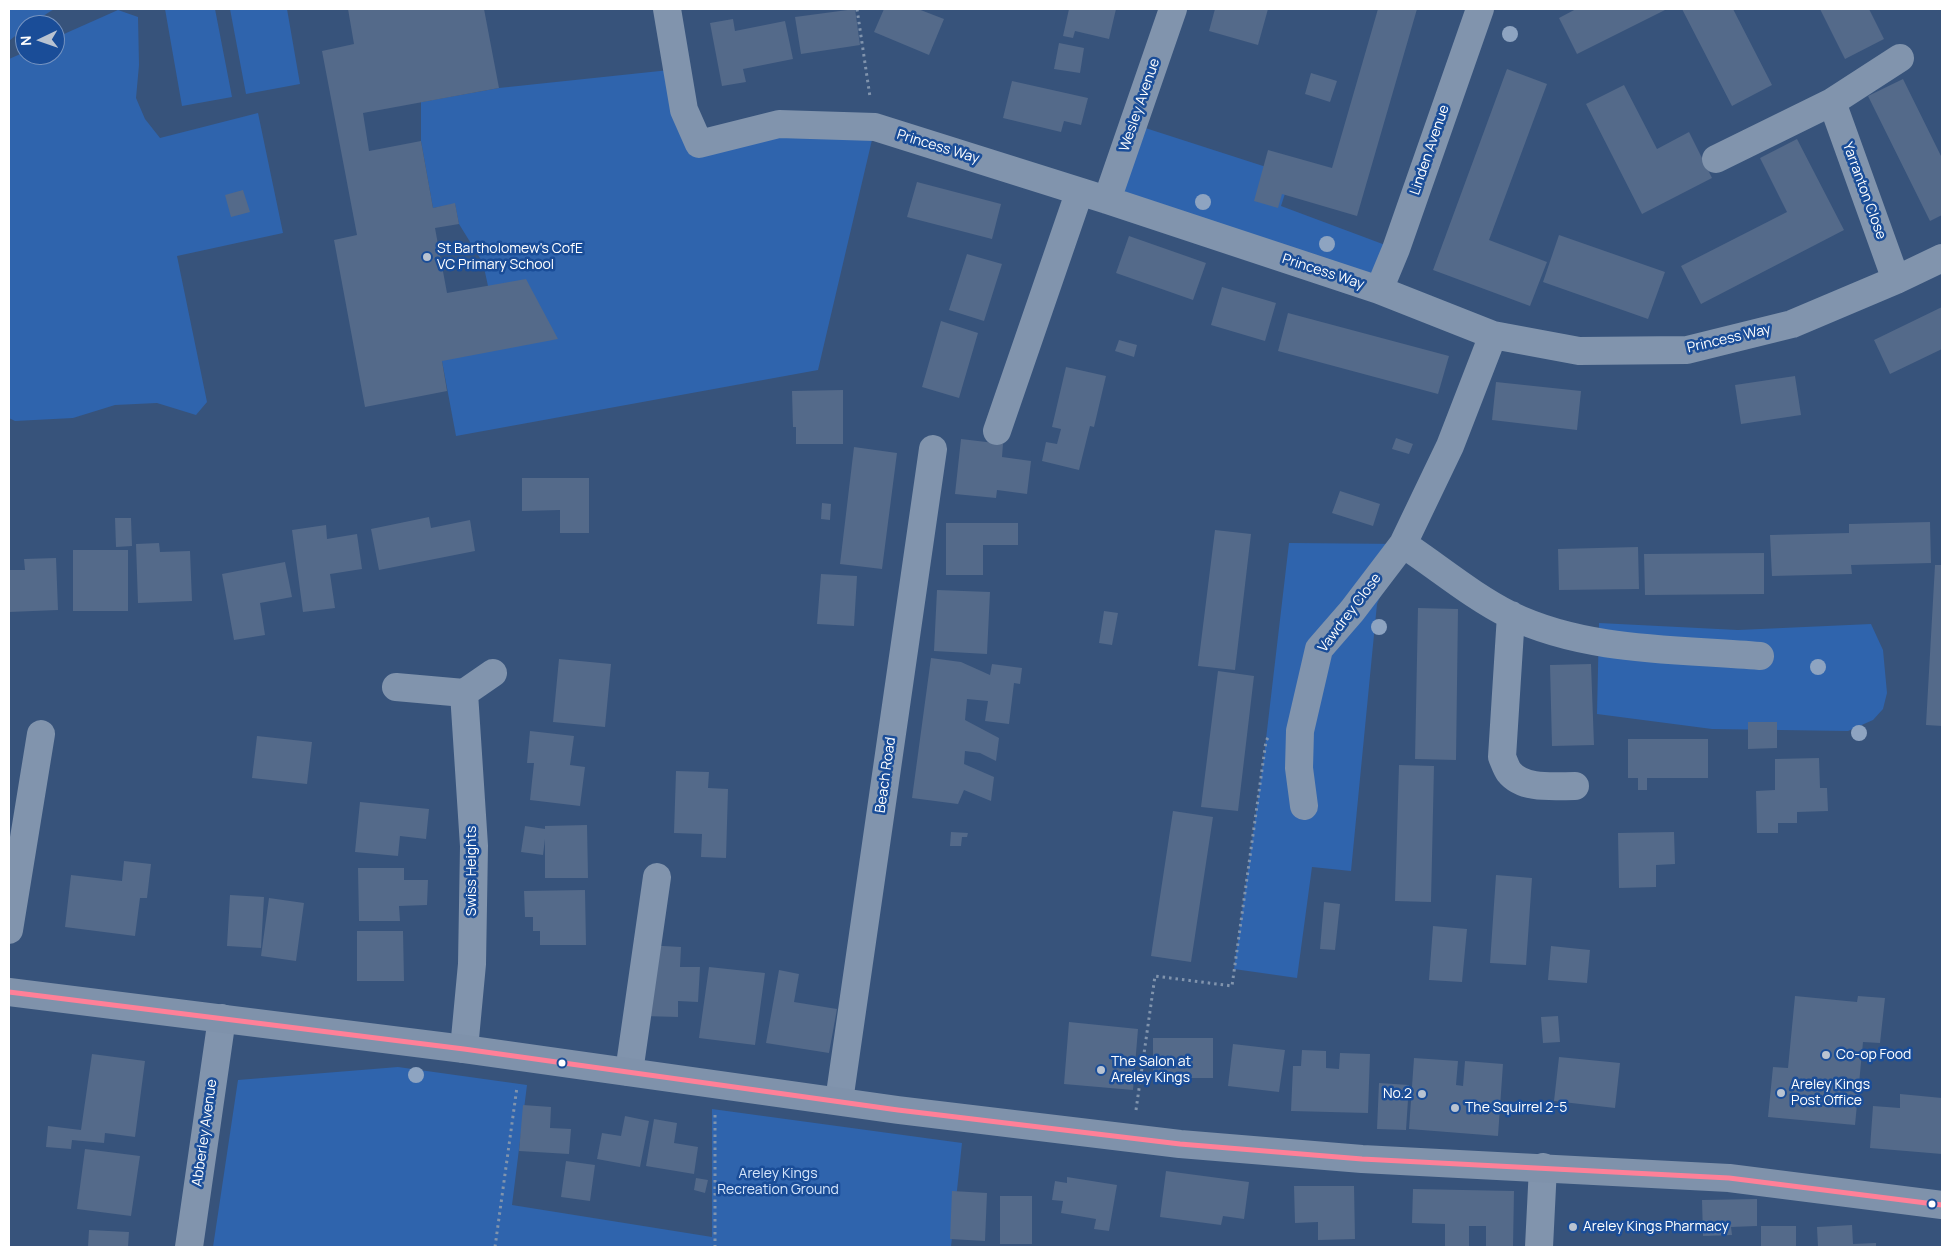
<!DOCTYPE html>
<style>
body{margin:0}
#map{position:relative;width:1951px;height:1256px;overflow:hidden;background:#37537b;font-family:Manrope,sans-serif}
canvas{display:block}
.frame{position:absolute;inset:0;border:10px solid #fff;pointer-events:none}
.north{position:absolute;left:15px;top:15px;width:50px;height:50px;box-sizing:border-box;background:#1a4d98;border:1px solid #7694c1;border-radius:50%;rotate:267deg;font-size:14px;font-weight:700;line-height:20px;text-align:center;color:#fff}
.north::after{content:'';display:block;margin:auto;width:18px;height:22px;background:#b9c3d1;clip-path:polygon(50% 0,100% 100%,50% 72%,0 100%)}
</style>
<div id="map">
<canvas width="1951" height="1256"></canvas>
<div class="frame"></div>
<div class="north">N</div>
</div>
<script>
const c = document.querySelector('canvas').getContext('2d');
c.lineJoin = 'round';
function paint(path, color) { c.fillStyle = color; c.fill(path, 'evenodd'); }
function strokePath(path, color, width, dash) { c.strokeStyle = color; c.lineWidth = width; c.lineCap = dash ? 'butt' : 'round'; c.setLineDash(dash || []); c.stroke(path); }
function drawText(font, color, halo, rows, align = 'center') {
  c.font = font + ' Manrope,sans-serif'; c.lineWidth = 5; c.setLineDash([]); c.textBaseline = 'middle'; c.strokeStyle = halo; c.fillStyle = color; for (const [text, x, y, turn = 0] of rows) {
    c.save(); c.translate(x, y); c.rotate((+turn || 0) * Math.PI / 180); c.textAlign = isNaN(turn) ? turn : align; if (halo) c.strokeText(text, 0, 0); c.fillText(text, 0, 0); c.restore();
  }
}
const green = new Path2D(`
 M9,9H55C45,13 34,25 25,25V28L9,41Z
 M165,9H215L232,97L182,106Z
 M230,9H287L300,84L246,94Z
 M118,10L138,17L139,65L136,98L145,119L160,138L258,113L283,233L177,256L207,402L196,415L157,403L115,405L73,418L15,421L9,418V59L25,52V55H55V38Z
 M679,69L699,144L875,127L818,370L456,436L442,361L488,286L483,263L459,224L455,204L433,208L421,141V102L499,88Z
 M1133,124L1291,175L1281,206L1396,249L1379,290L1107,200Z
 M1289,543L1403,544L1377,604L1351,871L1312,867L1297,978L1234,969L1264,756Z
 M1599,623L1738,630L1871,624L1883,650L1887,693L1883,709L1873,720L1848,731L1712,729L1597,714Z
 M398,1067L527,1085L512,1205L712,1237V1109L962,1143L951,1247H213L238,1080Z`);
const building = new Path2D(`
 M348,9H484L499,88L363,113L369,151L421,141L433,208L455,203L459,224L435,228L447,293L526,279L558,339L442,361L447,391L365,407L334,240L357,235L322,51L354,44Z
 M855,9L860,45L801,54L795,17Z
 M884,9H918L944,19L929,55L874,32Z
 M1069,9H1116L1109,39L1075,31L1073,38L1063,36Z
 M1215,9H1268L1258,45L1209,31Z
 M1378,9H1417L1357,216L1282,194L1278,208L1254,201L1268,150L1332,168Z
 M1576,9H1667L1577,54L1559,18Z
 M1682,9H1733L1772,85L1732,106Z
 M1820,9H1869L1884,39L1845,59Z
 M733,19L735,31L785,21L793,59L743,69L746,82L722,86L710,23Z
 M1059,43L1084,48L1080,73L1054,69Z
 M1507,69L1547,84L1489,240L1547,262L1530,306L1433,270Z
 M1311,73L1337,81L1330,102L1305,94Z
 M1903,79L1942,158V215L1930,221L1868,96Z
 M1012,81L1088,98L1081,125L1064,121L1061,132L1003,118Z
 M1624,85L1657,149L1689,132L1712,178L1642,214L1586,104Z
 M1797,139L1844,230L1701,304L1681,266L1787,212L1760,158Z
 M917,182L1001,204L992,239L907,217Z
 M243,190L250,212L231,217L225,195Z
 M1559,235L1665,272L1648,319L1543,282Z
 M1129,236L1206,263L1193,300L1116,273Z
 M967,254L1002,264L984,321L949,310Z
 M1222,287L1276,303L1265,341L1211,325Z
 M1942,307V349L1890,374L1874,340Z
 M1288,313L1449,356L1438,394L1278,351Z
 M941,321L978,333L959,398L922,387Z
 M1119,340L1137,345L1134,357L1115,351Z
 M1066,367L1106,376L1094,427L1090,426L1079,470L1042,461L1046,442L1057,444L1061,429L1052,427Z
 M1795,376L1801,415L1741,424L1735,385Z
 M1496,382L1581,391L1577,430L1492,420Z
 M843,390V444H796V427H793L792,391Z
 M1396,438L1413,444L1409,454L1392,449Z
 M961,439L1003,444L1002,457L1031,461L1027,494L997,490L996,498L955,494Z
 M854,447L897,453L882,569L840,564Z
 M522,478H589V533H560V510L522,511Z
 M1340,491L1380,504L1373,526L1332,513Z
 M822,503L831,504L830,520L821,519Z
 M429,517L431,528L470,520L475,551L379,570L371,529Z
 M115,518H131L132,546L116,547Z
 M1930,522L1931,563L1851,565L1852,574L1772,576L1770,535L1849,533V524Z
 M946,523H1018V545H983V575H946Z
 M326,525L327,539L357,534L362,569L330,574L335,608L303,612L292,530Z
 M1215,530L1251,534L1235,670L1198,666Z
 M159,543L160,552L190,551L192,601L138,603L136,544Z
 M1638,547L1639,589L1559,590L1558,549Z
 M73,550H128V611H73Z
 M1764,553V594L1645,595L1644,554Z
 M56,558L58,610L9,612V570H25L24,559Z
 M285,562L292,597L260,603L265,635L234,640L222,574Z
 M1935,565H1942V726L1926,725Z
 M821,574L857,576L854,626L817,624Z
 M937,590L990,592L987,654L934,651Z
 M1418,608L1458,609L1456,760L1415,759Z
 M1104,611L1118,613L1112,645L1099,643Z
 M931,658L961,662L990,675L992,664L1022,668L1020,684L1014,683L1009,724L985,721L988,701L967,699L965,720L999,738L996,761L980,753L965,751L964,764L994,777L991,801L964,790L958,804L912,798Z
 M559,659L611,664L605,727L553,722Z
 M1591,664L1594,745L1552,746L1550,665Z
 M1218,671L1254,676L1238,811L1201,807Z
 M1748,722H1777V748L1748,749Z
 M530,731L574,736L570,765L585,767L580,806L530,800L534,763H527Z
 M257,736L312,742L307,784L252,778Z
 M1628,739H1708V778H1647V790H1638V778H1628Z
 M1819,758L1820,788H1827L1828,811L1797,812V823H1778V833H1757L1756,791L1775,790V759Z
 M1399,765L1434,766L1431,902L1395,901Z
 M676,771L709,772L708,788L728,789L726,858L701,857L702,834L674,833Z
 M360,802L429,809L426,839L400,836L398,856L355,852Z
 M1173,811L1213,817L1191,962L1151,956Z
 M587,825L588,878H545V839L543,855L521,852L525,826L545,829V826Z
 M951,832L968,833L967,837H962L961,846H950Z
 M1674,832L1675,864L1656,865V887L1619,888L1618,833Z
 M124,861L151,864L147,898H140L135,936L65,927L71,875L122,881Z
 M358,868H404V880H428L427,905L399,906L400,921H359Z
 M1496,875L1532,878L1526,965L1490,963Z
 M585,890L586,945H540V931H533V917H525L524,891Z
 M230,895L264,897L261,948L227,946Z
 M269,898L304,903L296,961L261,956Z
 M1324,902L1340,904L1335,950L1320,949Z
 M1433,926L1467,929L1462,982L1429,980Z
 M357,931H403L404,981H357Z
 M646,945L681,947L680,967H700L698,1002L678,1001V1017L643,1016Z
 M1551,946L1590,950L1587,983L1548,980Z
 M709,967L765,973L755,1045L699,1038Z
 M779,970L799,974L794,1002L837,1009L829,1053L766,1043Z
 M1795,996L1857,1002L1858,996L1885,998L1880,1043L1863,1042L1855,1125L1768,1117L1773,1067L1788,1068Z
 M1558,1016L1560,1042L1543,1043L1541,1017Z
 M1069,1022L1138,1029L1133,1090L1064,1084Z
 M1153,1038H1213V1078H1153Z
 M1233,1044L1285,1050L1279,1092L1228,1086Z
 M1302,1050L1326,1051V1068L1339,1069L1340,1053L1370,1054L1368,1113L1291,1111L1293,1066H1301Z
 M92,1054L145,1061L135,1137L105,1133L104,1143L72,1140L71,1149L46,1147L48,1126L81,1130Z
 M1559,1057L1620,1063L1615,1108L1554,1101Z
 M1414,1058L1458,1061L1456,1085L1463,1086L1465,1061L1503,1064L1498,1136L1409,1129Z
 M1379,1083L1409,1085L1406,1130L1377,1129Z
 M1900,1094L1942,1098V1154L1870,1148L1873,1106L1900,1108Z
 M523,1105L551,1107L550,1128L571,1129L569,1154L519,1151Z
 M625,1116L649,1121L640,1167L597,1159L602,1133L621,1136Z
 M654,1119L677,1123L674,1143L698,1147L694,1174L646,1166Z
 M85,1149L140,1156L131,1216L77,1209Z
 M566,1161L595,1165L590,1201L561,1197Z
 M1166,1171L1249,1182L1244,1219L1223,1216L1221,1225L1160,1217Z
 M1067,1177L1117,1185L1109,1231L1094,1229L1096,1219L1061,1213L1063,1201L1052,1200L1055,1181L1067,1183Z
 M696,1178L708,1180L705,1193L694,1190Z
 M1294,1186H1354L1355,1239L1318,1240V1222L1295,1223Z
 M1413,1189L1514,1191L1513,1247H1486V1226H1469V1247H1445V1224L1412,1223Z
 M952,1191L987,1193L985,1241L950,1239Z
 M1000,1196H1032V1244H1000Z
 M1757,1199V1226L1731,1227L1732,1235L1703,1236L1702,1200Z
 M1852,1225L1853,1244L1876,1243V1247H1818L1817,1227Z
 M1761,1226H1796V1247H1761Z
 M89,1230L129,1232L128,1247H88Z`);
const path = new Path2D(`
 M857,9L870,97
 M1136,1110L1155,976L1232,986L1266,741L1269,736
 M715,1115V1247
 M495,1247L517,1087`);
const minor = new Path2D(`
 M667,9L684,110L699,144L779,124L875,127L1107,200L1379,290L1493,335L1579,351L1687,350L1792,324L1896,280L1942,258
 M1832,102L1896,280
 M1716,159L1832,102L1900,58
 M1107,200L1173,9
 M1379,290L1396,249L1480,9
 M997,431L1079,193
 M1403,544C1438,567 1472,596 1510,615C1586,652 1678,649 1760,656
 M1511,615L1502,757C1504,761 1506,768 1509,772C1523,790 1555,786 1575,786
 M396,687L464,693
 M1304,806L1299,768L1300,731L1319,649L1352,611L1403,544L1450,446L1493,335
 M9,930L41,734
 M464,1049L472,964L474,846L464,693L493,673
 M629,1072L657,877
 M839,1101L933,449
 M189,1247L222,1018
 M1539,1247L1543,1167`);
const major = new Path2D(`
 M9,992L464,1049L898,1110L1180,1144L1362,1159L1729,1178L1942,1205`);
const bus1 = new Path2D(`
 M9,992L464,1049L898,1110L1180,1144L1362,1159L1729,1178L1942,1205`);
const trees = [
 [1510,34],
 [1203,202],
 [1327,244],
 [1379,627],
 [1818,667],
 [1859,733],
 [416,1075]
];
const markers = [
 [427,257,5,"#b9c3d1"],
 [1826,1055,5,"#b9c3d1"],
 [562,1063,4.5,"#fff"],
 [1101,1070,5,"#b9c3d1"],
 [1781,1093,5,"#b9c3d1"],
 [1422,1094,5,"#b9c3d1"],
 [1455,1108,5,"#b9c3d1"],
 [1932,1204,4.5,"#fff"],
 [1573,1227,5,"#b9c3d1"]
];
const streetNames = [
 ["Wesley Avenue",1140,105,-71],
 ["Princess Way",938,147,17],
 ["Linden Avenue",1430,150,-71],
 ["Yarranton Close",1864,191,70],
 ["Princess Way",1323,272,18],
 ["Princess Way",1729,339,-13],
 ["Vawdrey Close",1350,613,-53],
 ["Beach Road",886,775,-82],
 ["Swiss Heights",472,871,-90],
 ["Abberley Avenue",205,1133,-82]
];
const poiNames = [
 ["St Bartholomew's CofE",437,249],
 ["VC Primary School",437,265],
 ["Co-op Food",1836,1055],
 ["The Salon at",1111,1062],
 ["Areley Kings",1111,1078],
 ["Areley Kings",1791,1085],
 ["Post Office",1791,1101],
 ["No.2",1412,1094,"right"],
 ["The Squirrel 2-5",1465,1108],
 ["Areley Kings Pharmacy",1583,1227]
];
const parkNames = [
 ["Areley Kings",778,1174],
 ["Recreation Ground",778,1190]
];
paint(green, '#2f64ad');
paint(building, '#546a8a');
strokePath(path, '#8194ad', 3, [2.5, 4]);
strokePath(minor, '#8194ad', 28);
strokePath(major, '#7f92ab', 28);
strokePath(bus1, '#ff8098', 5);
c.fillStyle = '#8ea4c1';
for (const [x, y] of trees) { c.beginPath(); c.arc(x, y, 8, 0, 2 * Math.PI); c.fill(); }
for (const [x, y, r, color] of markers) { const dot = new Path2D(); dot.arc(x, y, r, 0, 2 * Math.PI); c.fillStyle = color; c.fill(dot); strokePath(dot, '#1a4d98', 2); }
drawText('14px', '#fff', '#1a4d98', streetNames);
drawText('14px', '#fff', '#1a4d98', poiNames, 'left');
drawText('14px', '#d6e6fb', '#1a4d98', parkNames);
</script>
